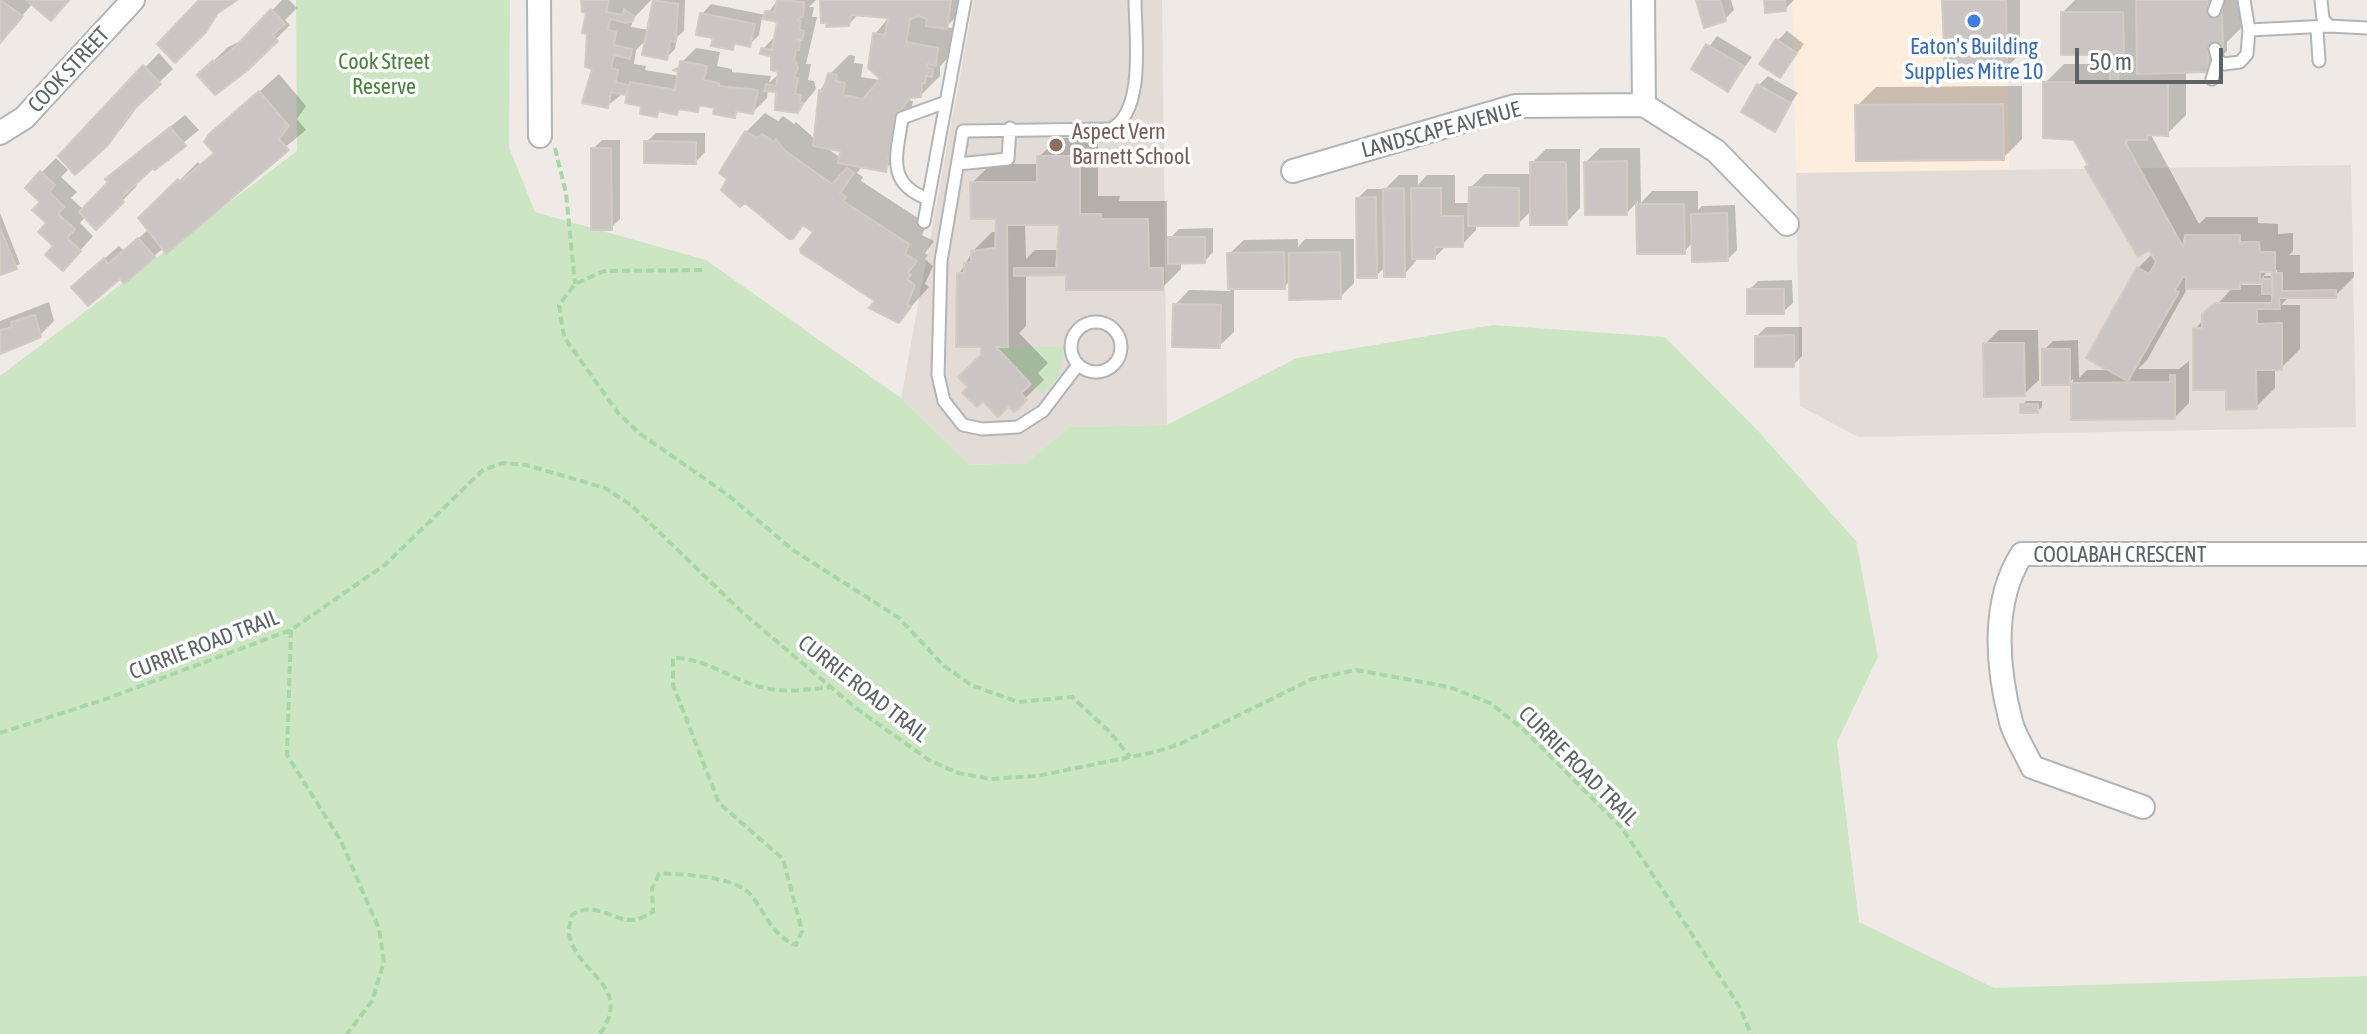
<!DOCTYPE html>
<style>
body{margin:0}
#map{position:relative;width:2367px;height:1034px;overflow:hidden;background:#efeae5;font-family:"Asap Condensed",sans-serif}
canvas{display:block}
.scale{position:absolute;left:2075px;top:48px;width:148px;height:36px;box-sizing:border-box;border:4px solid #5d6365;border-top:0;padding-left:10px;font-size:24px;line-height:28px;white-space:nowrap;color:#5d6365;-webkit-text-stroke:6px #fff;paint-order:stroke}
</style>
<div id="map">
<canvas width="2367" height="1034"></canvas>
<div class="scale">50 m</div>
</div>
<script>
const c = document.querySelector('canvas').getContext('2d');
c.lineJoin = 'round';
function paint(path, color) { c.fillStyle = color; c.fill(path, 'evenodd'); }
function strokePath(path, color, width, dash) { c.strokeStyle = color; c.lineWidth = width; c.lineCap = dash ? 'butt' : 'round'; c.setLineDash(dash || []); c.stroke(path); }
function drawText(font, color, halo, rows, align = 'center') {
  c.font = font + ' "Asap Condensed",sans-serif'; c.lineWidth = 7; c.setLineDash([]); c.textBaseline = 'middle'; c.strokeStyle = halo; c.fillStyle = color; for (const [text, x, y, turn = 0] of rows) {
    c.save(); c.translate(x, y); c.rotate((+turn || 0) * Math.PI / 180); c.textAlign = isNaN(turn) ? turn : align; if (halo) c.strokeText(text, 0, 0); c.fillText(text, 0, 0); c.restore();
  }
}
const commercial = new Path2D(`
 M1792,0H2006L2009,169L1796,173Z`);
const education = new Path2D(`
 M974,0H1162L1167,425L1069,427L1026,463L970,465L901,398Z
 M2351,165L2356,427L1858,437L1800,406L1796,173Z`);
const green = new Path2D(`
 M296,0H510L509,147L535,212L706,260L901,398L970,465L1026,463L1069,427L1167,425L1297,358L1493,325L1665,337L1759,432L1856,541L1878,657L1837,742L1859,922L1994,988L2367,976V1034H0V376L297,151Z
 M996,347H1065L1060,374L1043,394Z`);
const shadow = new Path2D(`
 M0,0H68L33,3L0,42Z
 M282,0H289L297,8L285,20L290,25L247,68L199,75L228,47L245,39Z
 M584,0H651L633,19L631,27L649,30L655,0H685L684,31L677,37L675,49L666,58L648,38L636,50L634,64L646,66L645,70L680,76L682,62L696,48L720,52L717,66L732,69V72L771,76L769,83L782,71L773,54L763,49L776,35L780,20L762,17L759,35L750,44L737,42L732,48L715,36L702,14L711,4L766,15L778,0H816L809,7H814L812,17H817L806,64H811L808,80L814,81L816,89L798,111L778,91L768,89L767,98L753,112L740,110L734,116L703,104L697,110L682,107L676,112L662,110L657,115L630,88L607,106L594,67L588,12Z
 M821,0H967L966,7L946,27L956,29L950,56L940,66V76L921,95L909,100L913,101L904,150L885,169L863,165L857,173L863,177L861,181L927,224L922,235L934,241L925,253L928,255L925,259L933,266L925,284L929,287L898,321L872,308L878,300L815,232L805,224L790,237L744,203L746,132L765,113L778,121L783,116L794,124L796,122L816,140L820,91L830,74L849,55L855,56L854,63L863,64L861,77L886,81L875,34L890,16L859,14L849,24ZM822,145L842,149L841,158Z
 M1698,0H1731L1734,10L1725,19Z
 M1766,0H1794L1785,9Z
 M1945,0H2020V54L2006,68Z
 M2075,0H2240L2241,28L2227,42V51L2208,70L2186,71V115L2167,134L2150,133L2199,224L2206,217H2258V223L2278,224V234L2293,233V251L2289,255H2300V273L2354,272V277L2335,296H2290L2281,305H2300V349L2281,368H2275V388L2256,407L2228,388L2195,329L2233,287H2188L2147,360L2138,369H2179L2189,361V403L2175,417L2073,418V379L2069,383L2044,350L2053,341L2078,340L2079,378L2087,370H2111L2138,268L2153,253L2090,164L2045,83L2064,64H2112V53L2063,12ZM2269,270H2278L2274,276H2264V285H2241L2245,281H2259Z
 M1787,31L1804,44L1780,76L1778,40Z
 M1717,36L1752,57L1728,90L1693,69Z
 M159,53L173,69L144,97L122,128L107,143L60,156Z
 M279,74L306,106L297,119L306,130L154,256L120,276L88,273L119,246L124,251L149,229L141,219L198,162L200,165L216,152L211,135Z
 M1768,76L1798,93L1774,129L1759,85Z
 M2022,86V139L2003,158L1857,106L1876,87Z
 M185,115L199,130L134,183L137,186L96,227L86,216L80,223L93,236L77,254L56,246L42,202L27,188L42,172L56,158L68,170L61,177L77,192L71,198L84,210L122,165Z
 M656,133H705V152L696,162L646,142Z
 M1058,138H1098V196H1120L1119,201H1167V241L1179,229L1213,228V252L1204,262H1181V269L1162,288L1068,273H1026V326L1019,333L1048,363L1038,373L1044,380L1014,409L1009,403L971,387L983,345L959,274L973,251L992,232H997L998,217L972,183L991,164H1039V157ZM1025,223H1061L1059,250H1035L1026,259Z
 M602,140H620V219L611,228L593,149Z
 M1600,148H1640L1641,203L1652,191H1698V210L1702,206L1735,205L1737,250L1728,259L1693,242L1684,252H1639L1638,201L1627,213L1586,162Z
 M1546,149H1580V208L1566,223L1532,210L1518,224H1476V230L1462,245H1447L1435,257H1419L1404,275L1386,266L1376,276L1358,198L1367,189H1385L1399,175H1418V185L1427,175H1455V203H1470V188L1485,174H1532V163Z
 M0,213L20,264L0,273Z
 M1298,239V247L1305,239H1354V283L1340,297L1291,280L1284,287H1234V332L1219,346L1175,305L1189,290L1230,291L1229,254L1244,240Z
 M1792,280L1793,303L1783,312L1749,290L1758,281Z
 M49,302L54,321L40,335L0,351V321Z
 M1766,327H1802V356L1793,365L1757,336Z
 M1999,330H2038L2039,380L2024,394L1985,344Z
 M2026,401H2042V407L2037,411L2022,405Z`);
const building = new Path2D(`
 M0,0L23,16L0,43Z
 M26,0H69L51,21Z
 M199,0H237L217,14L206,32L175,63L157,44Z
 M581,0H609L606,12L623,15L624,9L634,16L633,21L626,23L610,19L608,30L616,32L614,45L632,49L630,59L614,55L611,68L618,70L616,82L628,85L626,95L611,92L608,108L582,103L592,69L585,67L587,34L582,33L586,13L582,12Z
 M653,0L678,4L676,42L670,41L667,60L642,55Z
 M777,0L804,2L803,16L797,20L801,21L799,30L804,31L802,40H797L800,41L799,50H796L794,59L798,68L794,77L798,78L795,94L801,95L800,102L803,103L798,113L775,110L776,92L764,91L766,84L776,86L778,72L771,70V56L760,54L761,48L772,50L777,22L763,19L765,11L775,12Z
 M820,0H951L947,29L926,26L927,19L919,16L910,19L906,42L938,48L936,66L927,64L926,67L933,69L932,77L926,76L925,83H922L921,97L910,98L893,119L895,120L886,172L838,163L840,151L813,146L819,90L823,91L828,73L837,75L836,81L845,83L843,95L863,99L880,79L868,68L873,33L885,35L888,18L851,15L849,26L826,27L827,23H821Z
 M1696,0H1720L1726,21L1704,28Z
 M1764,0H1785L1786,11L1765,13Z
 M1942,0H2006L2007,70L1945,71Z
 M2136,0H2208L2209,12L2222,11L2223,49H2208L2209,72L2137,74Z
 M271,9L285,24L272,35L278,41L248,70L215,95L197,75L213,60L215,62L231,51Z
 M2061,12H2123L2124,53H2118V82H2168V136L2147,135V140H2127L2126,144L2183,247L2185,235H2240V242H2259L2260,252H2275V272H2260V283H2240V289H2186V277H2183L2175,290L2179,292L2128,381L2086,358L2137,267L2149,274L2156,262L2149,250L2138,257L2085,167L2088,165L2074,140L2043,138V82H2110V55H2061Z
 M700,13L755,24L750,47L734,43L733,50L711,46L713,38L696,35Z
 M1776,39L1797,53L1780,78L1759,64Z
 M1706,44L1744,66L1728,92L1691,69Z
 M680,61L707,66L704,80L719,83V86L758,90L753,114L736,111L735,118L713,114L714,108L699,105L698,112L678,109L677,115L658,111L657,117L640,114L641,106L625,103L630,82L675,90L678,71L673,70L679,68Z
 M143,65L161,84L132,111L108,145L75,175L58,156Z
 M1757,84L1791,103L1775,132L1741,112Z
 M259,91L289,126L279,139L289,150L166,254L138,218L178,179L180,182L214,153L204,142L209,134Z
 M2003,104L2004,160L1856,161L1855,105Z
 M170,127L186,146L155,170L153,168L121,198L124,202L96,230L79,212L108,182L105,179Z
 M745,131L757,138L762,134L774,142L776,139L784,150L832,184L847,168L854,173L840,193L846,197L843,201L909,244L905,254L917,261L908,273L911,275L907,279L915,285L907,304L911,307L899,323L869,308L875,301L801,253L800,249L813,232L803,225L793,239H789L745,203L740,207L721,190L727,179L719,173Z
 M644,141L696,142V164L644,163Z
 M591,148H611L612,230H591Z
 M1037,156H1080V214H1101V219H1148L1149,268H1163V290H1066V275L1014,276V268H1056L1059,225H1007L1008,347H996L1031,384L1021,393L1027,400L1014,412L1009,406L998,417L983,401L977,407L962,393L968,387L958,377L981,355V347H956L957,273H964V263L971,262V251L995,248L996,219H971L970,182H1037Z
 M1627,161V215H1585L1584,162Z
 M1530,162H1566L1567,225H1530Z
 M40,171L55,185L49,192L64,207L58,214L75,229L67,238L81,251L63,271L45,255L53,246L38,232L46,223L32,210L40,202L25,188Z
 M1469,187L1519,188V226H1468Z
 M1404,188L1405,277H1384L1383,189Z
 M1411,188H1441V216H1463V247H1435V259H1412Z
 M1376,197L1377,278H1357L1356,198Z
 M1636,204H1684L1685,254H1637Z
 M1727,213L1728,261L1692,262L1691,214Z
 M0,228L17,269L0,275Z
 M1168,237H1205V263L1168,264Z
 M138,238L155,257L124,284L120,279L88,306L71,287L104,258L108,264Z
 M1284,252L1285,289H1228L1227,253Z
 M1340,252L1341,299L1289,300V253Z
 M2272,273H2282V291L2336,290V298H2279L2280,309H2257V324L2282,323V370H2256L2257,409L2226,410V390H2193V328H2202V314L2215,303H2272Z
 M2262,279H2272L2273,294H2262Z
 M1747,289H1784V314H1747Z
 M1173,304L1221,305L1220,348L1172,347Z
 M35,315L41,337L0,354V330L12,327L11,322Z
 M1794,335V367H1755V336Z
 M1983,343H2024L2025,396L1984,397Z
 M2042,349H2070V385H2042Z
 M2170,375H2175V419L2071,420V383L2170,382Z
 M2020,404H2038V413H2020Z`);
const path = new Path2D(`
 M555,148L566,193L575,284
 M702,270L604,271L575,284L559,305L564,337L618,413L639,433L728,495L793,550L899,618L943,665L971,685L1018,702L1072,697L1110,732L1130,757
 M291,630L287,755L341,841L379,929L384,962L372,1001L347,1034
 M0,733L103,700L291,630L386,564L483,470L503,463L526,465L605,488L631,505L743,613L857,709L929,760L958,773L990,779L1037,776L1155,752L1180,744L1312,679L1357,670L1449,687L1490,703L1524,730L1622,828L1739,1006L1751,1034
 M600,1034C634,985 576,974 569,934C568,929 571,921 572,915C594,900 612,921 635,920C640,919 648,914 653,912L652,889L659,874C681,873 735,877 750,894C766,913 772,936 796,945L802,931L783,859L719,803L673,685V658C706,658 730,679 761,687C784,693 808,690 830,687`);
const service = new Path2D(`
 M2244,0L2249,30L2329,26
 M2321,0L2323,19L2329,26L2367,28
 M2214,11L2218,0
 M2317,29L2319,61
 M2215,49L2218,60L2224,64L2240,62L2247,54L2249,30
 M2212,79L2218,60
 M958,164L1008,159L1010,128
 M928,199C885,183 897,155 902,118L946,102
 M924,222L965,0
 M1071 347a25 25 0 1 1 50 0a25 25 0 1 1-50 0Z
 M1078,365L1043,411L1018,427L982,429L963,425L944,401L938,375L941,261L963,131L1111,129C1146,111 1135,34 1135,0`);
const minor = new Path2D(`
 M539,0L540,136
 M1643,0L1644,105
 M0,133L24,118L133,0
 M1293,171L1515,106L1644,105L1716,151L1787,224
 M2143,807L2032,767C2026,753 2015,737 2011,722C1997,668 1991,602 2022,554H2367`);
const markers = [
 [1974,21,8,"#3f7fe0"],
 [1056,145,8,"#8d6e63"]
];
const shopNames = [
 ["Eaton's Building",1974,47],
 ["Supplies Mitre 10",1974,72]
];
const parkNames = [
 ["Cook Street",384,62],
 ["Reserve",384,87]
];
const streetNames = [
 ["COOK STREET",69,70,-47],
 ["LANDSCAPE AVENUE",1441,130,-15],
 ["COOLABAH CRESCENT",2120,555],
 ["CURRIE ROAD TRAIL",204,645,-21],
 ["CURRIE ROAD TRAIL",863,689,38],
 ["CURRIE ROAD TRAIL",1578,766,45]
];
const educationNames = [
 ["Aspect Vern",1072,132],
 ["Barnett School",1072,157]
];
paint(commercial, '#fdeddc');
paint(education, '#e2dbd6');
paint(green, '#cce6c3');
paint(shadow, '#0003');
paint(building, '#cac5c2');
strokePath(building, '#d3cac4', 2);
strokePath(service, '#b1b5b7', 15);
strokePath(minor, '#b1b5b7', 26);
strokePath(path, '#a6d7a6', 4, [8, 4]);
strokePath(service, '#fff', 11);
strokePath(minor, '#fff', 22);
for (const [x, y, r, color] of markers) { const dot = new Path2D(); dot.arc(x, y, r, 0, 2 * Math.PI); c.fillStyle = color; c.fill(dot); strokePath(dot, '#fff', 3); }
drawText('22px', '#366cbe', '#fff', shopNames);
drawText('22px', '#478237', '#fff', parkNames);
drawText('22px', '#5d6365', '#fff', streetNames);
drawText('22px', '#785e54', '#fff', educationNames, 'left');
</script>
